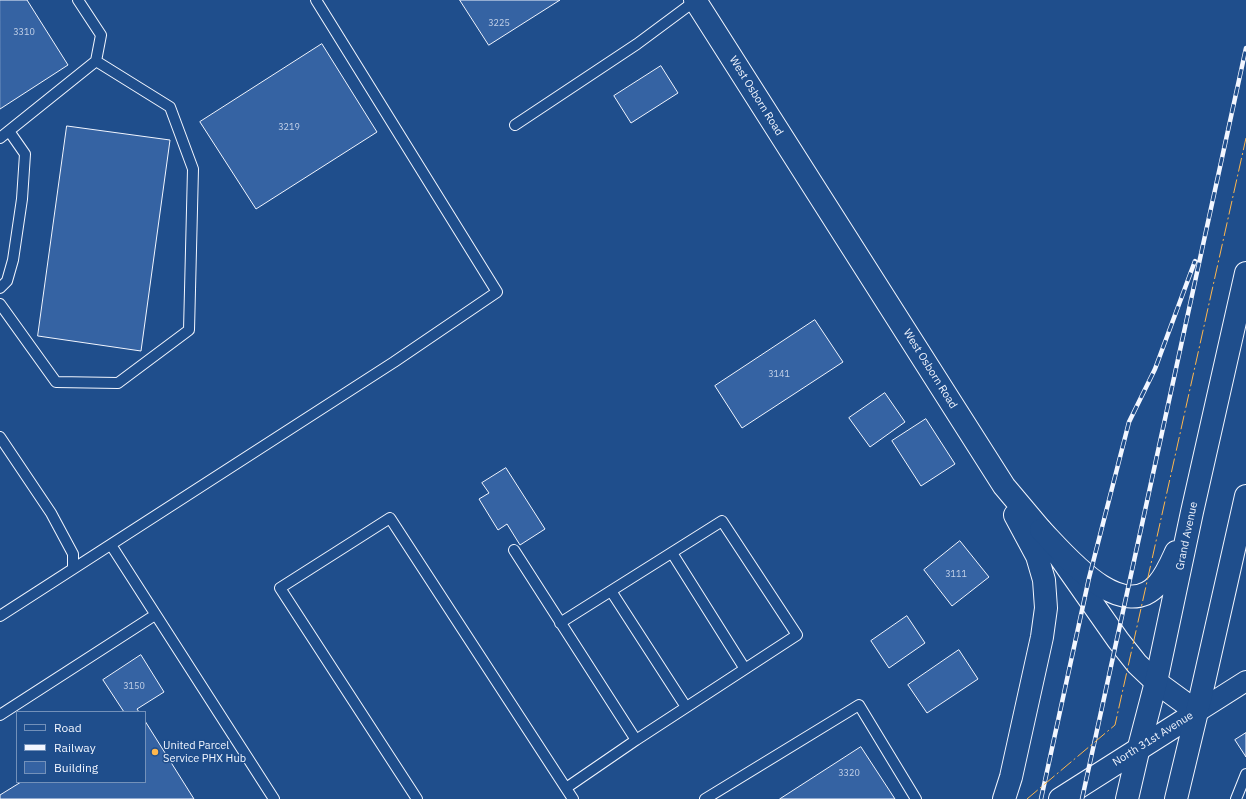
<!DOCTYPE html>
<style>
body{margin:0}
#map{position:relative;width:1246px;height:799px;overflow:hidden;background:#1f4e8c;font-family:"IBM Plex Sans",sans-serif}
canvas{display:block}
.legend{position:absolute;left:16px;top:711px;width:130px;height:72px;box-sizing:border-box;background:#1f4e8c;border:1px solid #7391ba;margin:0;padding:5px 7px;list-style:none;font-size:12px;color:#f2f6ff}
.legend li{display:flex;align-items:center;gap:8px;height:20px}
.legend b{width:20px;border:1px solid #7391ba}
</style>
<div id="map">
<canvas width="1246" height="799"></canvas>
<ul class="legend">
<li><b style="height:5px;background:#1f4e8c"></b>Road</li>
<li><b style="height:5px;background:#f2f6ff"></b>Railway</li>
<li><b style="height:11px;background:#3563a3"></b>Building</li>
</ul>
</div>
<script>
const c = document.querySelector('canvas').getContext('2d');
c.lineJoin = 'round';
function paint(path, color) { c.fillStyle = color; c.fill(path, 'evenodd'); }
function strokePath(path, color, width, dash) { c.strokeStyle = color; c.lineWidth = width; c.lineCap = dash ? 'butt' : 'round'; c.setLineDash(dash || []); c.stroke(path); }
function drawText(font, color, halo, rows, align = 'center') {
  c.font = font + ' "IBM Plex Sans",sans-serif'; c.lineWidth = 3; c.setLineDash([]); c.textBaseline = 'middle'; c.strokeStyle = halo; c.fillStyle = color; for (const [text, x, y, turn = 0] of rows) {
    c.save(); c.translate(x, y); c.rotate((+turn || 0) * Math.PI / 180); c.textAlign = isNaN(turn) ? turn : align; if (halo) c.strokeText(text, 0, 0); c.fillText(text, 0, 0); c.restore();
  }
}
const building = new Path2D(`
 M0,0H27L68,65L0,109Z
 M460,0H560L489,45Z
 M322,44L377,132L256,209L200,122Z
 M661,66L678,93L631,123L614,96Z
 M67,126L170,140L141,351L38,336Z
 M815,320L843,362L742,428L715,386Z
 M885,393L905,422L870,447L849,418Z
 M926,419L955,464L921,486L892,441Z
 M506,468L545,529L520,545L507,524L498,530L479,499L489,493L482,483Z
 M960,541L989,577L952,606L924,570Z
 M907,616L925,643L889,668L871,641Z
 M959,650L978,679L927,713L908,685Z
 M141,655L164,692L137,709L139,712H124L103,680Z
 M145,721L194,799H0V795L21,782H145Z
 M1246,733V757L1235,740Z
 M861,747L895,799H780Z`);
const service = new Path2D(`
 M515,125L637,44L695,1
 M0,138L96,61L101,35L78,0
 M0,288L7,281L13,260L22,199L25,154L9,131
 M0,304L56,382L118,383L189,330L193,169L170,107L96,61
 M0,437L51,513L73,554V569
 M111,545L274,799
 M514,550L636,740L566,788
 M672,553L745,669
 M611,591L686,707
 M0,616L394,362L497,292L316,0
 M560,623L722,521L797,635L636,740
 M0,715L155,615
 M417,799L280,588L390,518L573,799
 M705,799L859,705L916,799
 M1236,799L1246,774`);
const minor = new Path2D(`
 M1197,712L1246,681`);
const tertiary = new Path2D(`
 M695,0L1004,486L1041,530L1118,640L1137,664L1156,682L1197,712L1060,799
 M1004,799L1011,777L1042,637L1046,608L1044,580L1037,556L1015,515`);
const trunk = new Path2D(`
 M1041,530C1065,555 1122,625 1158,584C1166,575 1171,563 1176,552
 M1127,799L1139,747L1156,682L1192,512L1246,273
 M1176,799L1201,695L1246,496`);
const rail = new Path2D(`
 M1041,799L1089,578L1129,422L1155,369L1195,261
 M1082,799L1246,48`);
const power = new Path2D(`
 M1027,799L1115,725L1246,138`);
const markers = [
 [155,752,4,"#ffb74d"]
];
const numberNames = [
 ["3225",499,23],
 ["3310",24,32],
 ["3219",289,127],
 ["3141",779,374],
 ["3111",956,574],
 ["3150",134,686],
 ["3320",849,773]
];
const streetNames = [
 ["West Osborn Road",756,96,58],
 ["West Osborn Road",930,369,58],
 ["Grand Avenue",1187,536,-78],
 ["North 31st Avenue",1153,739,-32]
];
const poiNames = [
 ["United Parcel",163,746],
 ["Service PHX Hub",163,759]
];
paint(building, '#3563a3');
strokePath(building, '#f2f6ff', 1);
strokePath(service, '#f2f6ff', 12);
strokePath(minor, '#f2f6ff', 22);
strokePath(tertiary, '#f2f6ff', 24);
strokePath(trunk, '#f2f6ff', 24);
strokePath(service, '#1f4e8c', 10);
strokePath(minor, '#1f4e8c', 20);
strokePath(tertiary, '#1f4e8c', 22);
strokePath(trunk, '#1f4e8c', 22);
strokePath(rail, '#f2f6ff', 4.5);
strokePath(rail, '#1f4e8c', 3, [9]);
strokePath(power, '#ffb74d', 1, [14, 3, 2, 3]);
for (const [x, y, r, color] of markers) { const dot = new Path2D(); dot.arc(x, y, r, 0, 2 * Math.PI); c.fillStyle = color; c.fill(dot); strokePath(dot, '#1f4e8c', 1.5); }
drawText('9px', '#c3d1e8', null, numberNames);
drawText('11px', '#f2f6ff', '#1f4e8c', streetNames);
drawText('11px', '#f2f6ff', '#1f4e8c', poiNames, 'left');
</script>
